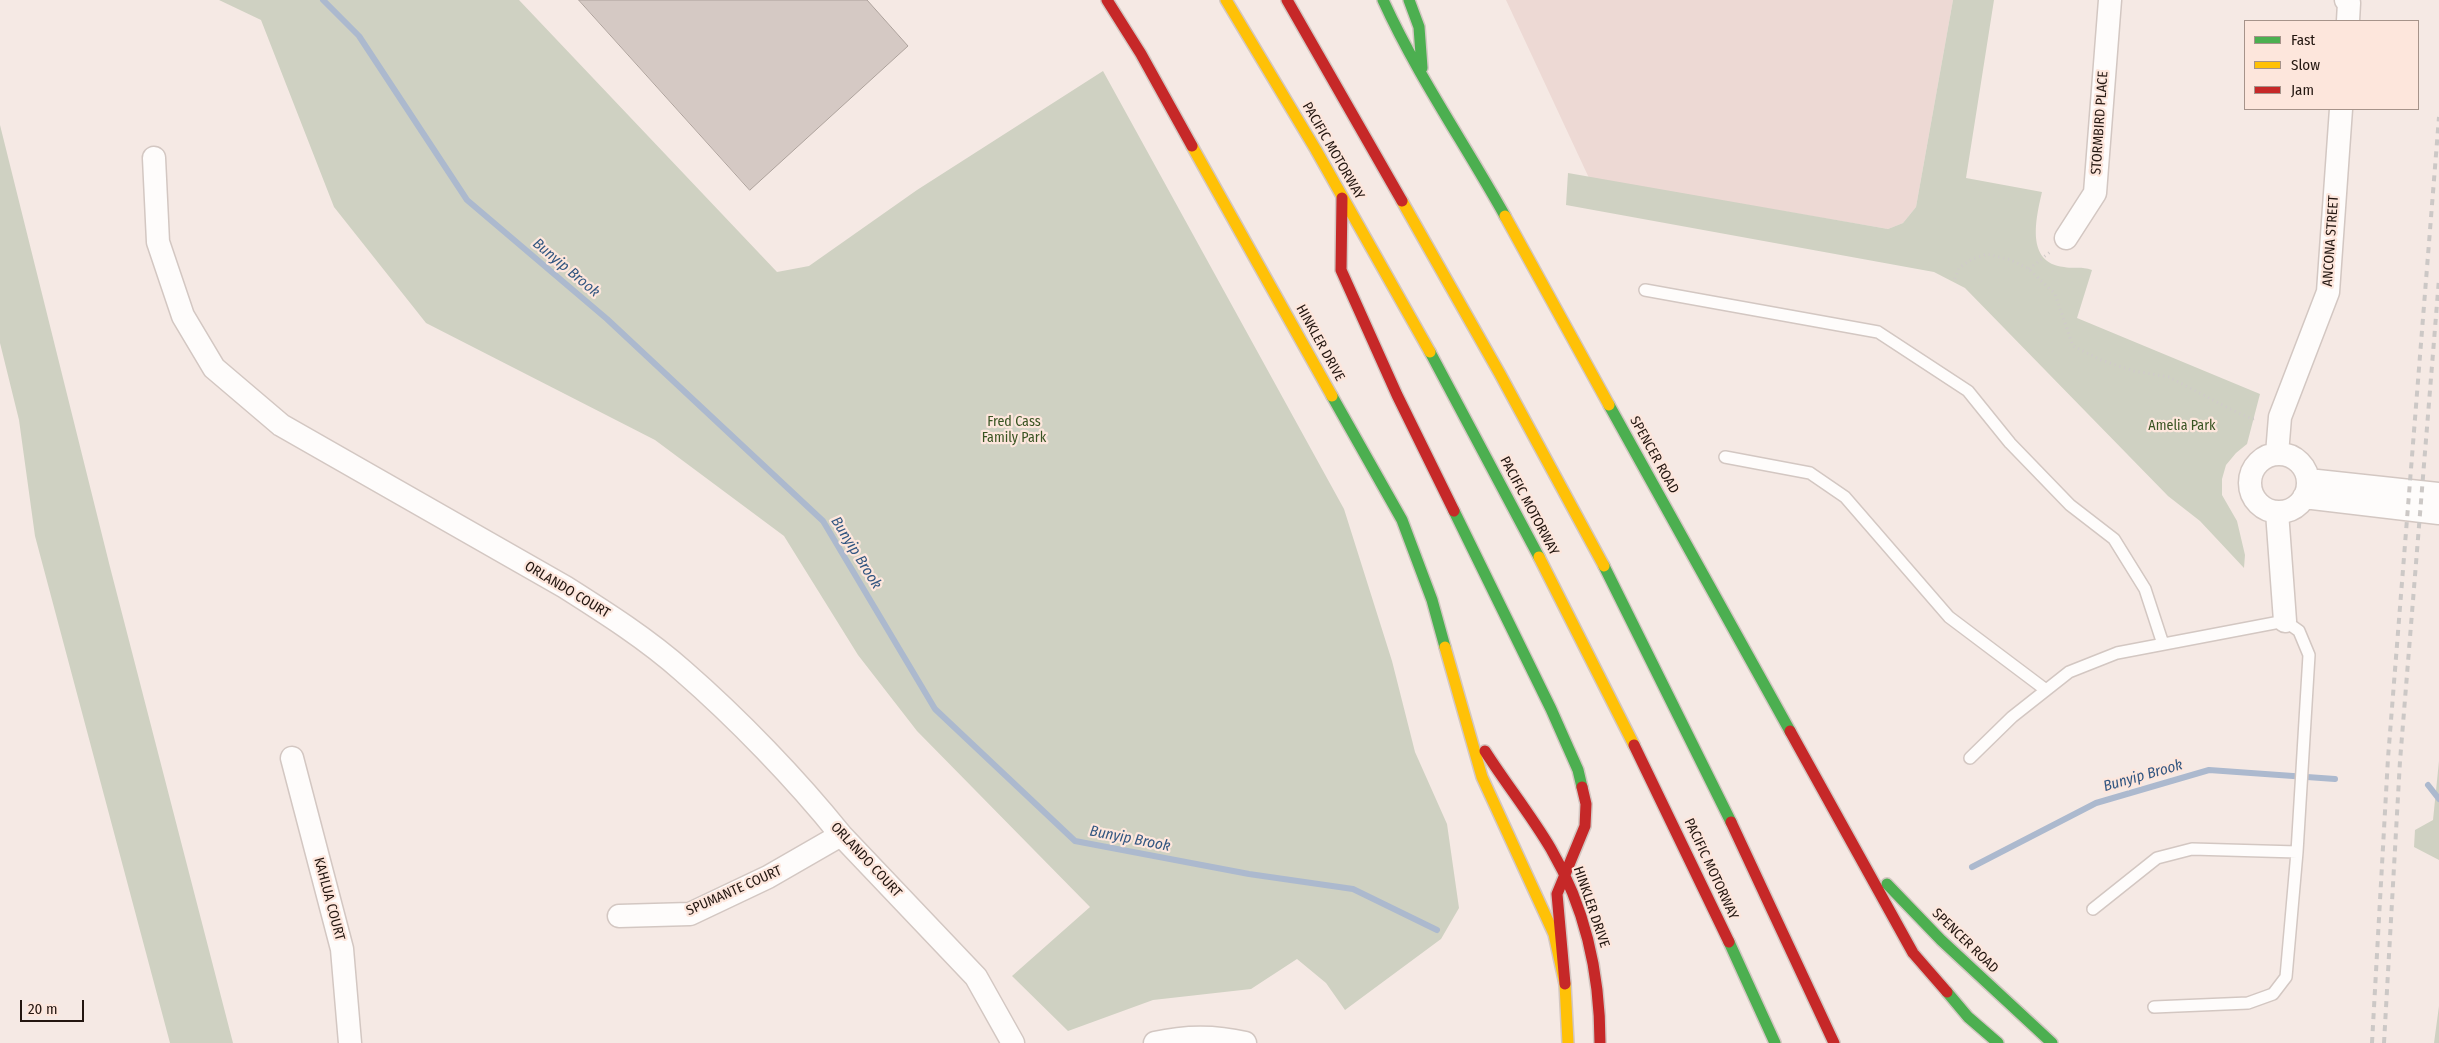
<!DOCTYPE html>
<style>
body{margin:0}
#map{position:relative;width:2439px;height:1043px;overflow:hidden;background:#f5e9e4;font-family:"Fira Sans Condensed",sans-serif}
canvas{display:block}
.legend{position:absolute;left:2244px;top:20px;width:175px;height:90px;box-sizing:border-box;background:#fde6dc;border:1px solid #a6938a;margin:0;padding:6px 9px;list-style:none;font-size:15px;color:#231610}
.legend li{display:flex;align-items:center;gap:10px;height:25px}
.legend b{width:25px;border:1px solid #a6938a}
.scale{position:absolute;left:20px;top:1000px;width:64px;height:22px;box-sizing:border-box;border:2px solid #231610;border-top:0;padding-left:6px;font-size:15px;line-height:18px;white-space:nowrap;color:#231610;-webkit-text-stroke:4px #fde6dc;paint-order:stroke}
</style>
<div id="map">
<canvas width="2439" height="1043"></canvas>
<ul class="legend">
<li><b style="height:6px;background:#4caf50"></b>Fast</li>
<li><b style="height:6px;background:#ffc107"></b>Slow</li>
<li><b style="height:6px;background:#c62828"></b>Jam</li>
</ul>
<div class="scale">20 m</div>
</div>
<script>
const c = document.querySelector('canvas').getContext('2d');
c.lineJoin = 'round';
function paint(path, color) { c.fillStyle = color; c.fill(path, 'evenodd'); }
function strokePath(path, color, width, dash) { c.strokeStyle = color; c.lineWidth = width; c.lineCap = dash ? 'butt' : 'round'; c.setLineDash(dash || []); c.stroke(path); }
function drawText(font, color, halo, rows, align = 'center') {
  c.font = font + ' "Fira Sans Condensed",sans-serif'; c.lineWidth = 4.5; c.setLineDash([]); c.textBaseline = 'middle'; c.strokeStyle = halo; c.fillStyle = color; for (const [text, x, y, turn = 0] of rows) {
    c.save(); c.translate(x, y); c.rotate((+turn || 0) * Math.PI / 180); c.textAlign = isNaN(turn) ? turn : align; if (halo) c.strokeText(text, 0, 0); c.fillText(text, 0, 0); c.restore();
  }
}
const industrial = new Path2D(`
 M1506,0H1953L1916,207L1903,223L1888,229L1589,178Z`);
const green = new Path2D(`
 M219,0H519L777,272L809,266L917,190L1103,71L1344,509L1392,661L1415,752L1447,824L1459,908L1441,939L1345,1010L1326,983L1297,959L1251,989L1153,1000L1068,1031L1012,976L1090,907L917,731L858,655L784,536L655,440L426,323L334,207L261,20Z
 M1953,0H1994L1966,178L2042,192C2036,218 2025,263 2064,267C2075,269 2081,266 2092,270L2077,318L2260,394L2247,444L2236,453L2226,465L2222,479V495L2237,521L2245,555L2244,568L2200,521L2168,496L1965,288L1934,272L1566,205L1568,173L1888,229L1903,223L1916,207Z
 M0,125L110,567L233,1043H170L35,536L19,420L0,343Z
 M2439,761V860L2414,847L2415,830L2433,820Z
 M2439,1006V1043H2434Z`);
const stream = new Path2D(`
 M323,0L359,36L467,200L607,319L823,521L935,709L1075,841L1249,874L1353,889L1437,930
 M2428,785L2439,799
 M1972,867L2096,803L2209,770L2335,779`);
const building = new Path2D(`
 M579,0H867L908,46L750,190Z`);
const path = new Path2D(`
 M2029,269L2050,252
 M1955,279L1959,268L1972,259L1987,254L2011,260L2029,269L2055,294L2073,346L2101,360L2134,371L2169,377L2232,410L2252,419L2258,418`);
const lane = new Path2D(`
 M1645,290L1878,332L1968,391L2010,443L2070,505L2114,539L2145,589L2163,644
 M1725,457L1810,473L1845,497L1949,617L2046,690
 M1970,758L2012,717L2069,672L2117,653L2285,621L2299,631L2309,655L2297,852L2286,977L2273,994L2248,1003L2154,1007
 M2093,909L2157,858L2192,849L2297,852`);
const street = new Path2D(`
 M2346,0L2349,3L2348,21
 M154,158L158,242L183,316L214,368L281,425L565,587C606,613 647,639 683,671C737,718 796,779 841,835L976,977L1013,1043
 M2066,238L2095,193L2110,0
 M2277,454L2280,417L2328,292L2341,109
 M2250 483a29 29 0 1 1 58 0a29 29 0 1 1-58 0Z
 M2308,480L2439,494
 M2304,497L2439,513
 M2277,512L2285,621
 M292,758L342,949L350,1043
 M619,916L690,914L768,877L841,835
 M1155,1043C1185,1036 1216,1036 1245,1043`);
const fast = new Path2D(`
 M1383,0C1417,75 1465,144 1505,216
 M1409,0L1419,27L1422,68
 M1430,352L1539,557
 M1332,396L1402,520L1432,600L1445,647
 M1609,405L1790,731
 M1454,511L1551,709L1578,770L1582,787
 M1604,566L1731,822
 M1887,884L1941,940L2052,1043
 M1729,942L1775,1043
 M1947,992L1968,1017L1998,1043`);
const slow = new Path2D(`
 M1226,0L1316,150L1430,352
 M1192,146L1332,396
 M1402,201L1500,374L1604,566
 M1505,216L1609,405
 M1539,557L1634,745
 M1445,647L1482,777L1554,934L1565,984L1568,1043`);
const jam = new Path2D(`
 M1107,0L1141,54L1192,146
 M1287,0L1402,201
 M1342,198L1341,270L1397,395L1454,511
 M1790,731L1913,953L1947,992
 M1634,745L1729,942
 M1485,751C1506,784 1531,815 1551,849C1586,909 1600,974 1600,1043
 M1731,822L1834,1043
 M1565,984L1557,894L1585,826L1586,804L1582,787`);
const rail = new Path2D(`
 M2372,1043L2388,758L2439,117
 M2384,1043L2400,761L2439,279`);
const streetNames = [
 ["STORMBIRD PLACE",2100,123,-86],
 ["PACIFIC MOTORWAY",1333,151,60],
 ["ANCONA STREET",2331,241,-86],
 ["HINKLER DRIVE",1320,343,61],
 ["SPENCER ROAD",1654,455,61],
 ["PACIFIC MOTORWAY",1529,506,62],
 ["ORLANDO COURT",567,590,31],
 ["ORLANDO COURT",866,860,47],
 ["PACIFIC MOTORWAY",1711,869,65],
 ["SPUMANTE COURT",734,891,-24],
 ["KAHLUA COURT",329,899,75],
 ["HINKLER DRIVE",1591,907,71],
 ["SPENCER ROAD",1965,941,44]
];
const parkNames = [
 ["Fred Cass",1014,422],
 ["Family Park",1014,438],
 ["Amelia Park",2182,426]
];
const waterNames = [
 ["Bunyip Brook",566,268,40],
 ["Bunyip Brook",856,553,58],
 ["Bunyip Brook",2143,776,-16],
 ["Bunyip Brook",1130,839,11]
];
paint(industrial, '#edd9d4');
paint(green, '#cfd1c2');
strokePath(stream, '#acb9ce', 6);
paint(building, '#d5c9c4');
strokePath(building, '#ada29c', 1);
strokePath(lane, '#d3c7c2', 14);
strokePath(street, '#d3c7c2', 25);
strokePath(fast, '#d3c7c2', 14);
strokePath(slow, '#d3c7c2', 14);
strokePath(jam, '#d3c7c2', 14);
strokePath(path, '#d0cbca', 3, [1, 4]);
strokePath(lane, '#fefcfb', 11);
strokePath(street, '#fefcfb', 22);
strokePath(fast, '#4caf50', 11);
strokePath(slow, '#ffc107', 11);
strokePath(jam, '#c62828', 11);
strokePath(rail, '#ccc8c6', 4, [6, 6]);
drawText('14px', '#231610', '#fde6dc', streetNames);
drawText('14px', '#395422', '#fde6dc', parkNames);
drawText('italic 15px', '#325681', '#fde6dc', waterNames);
</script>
